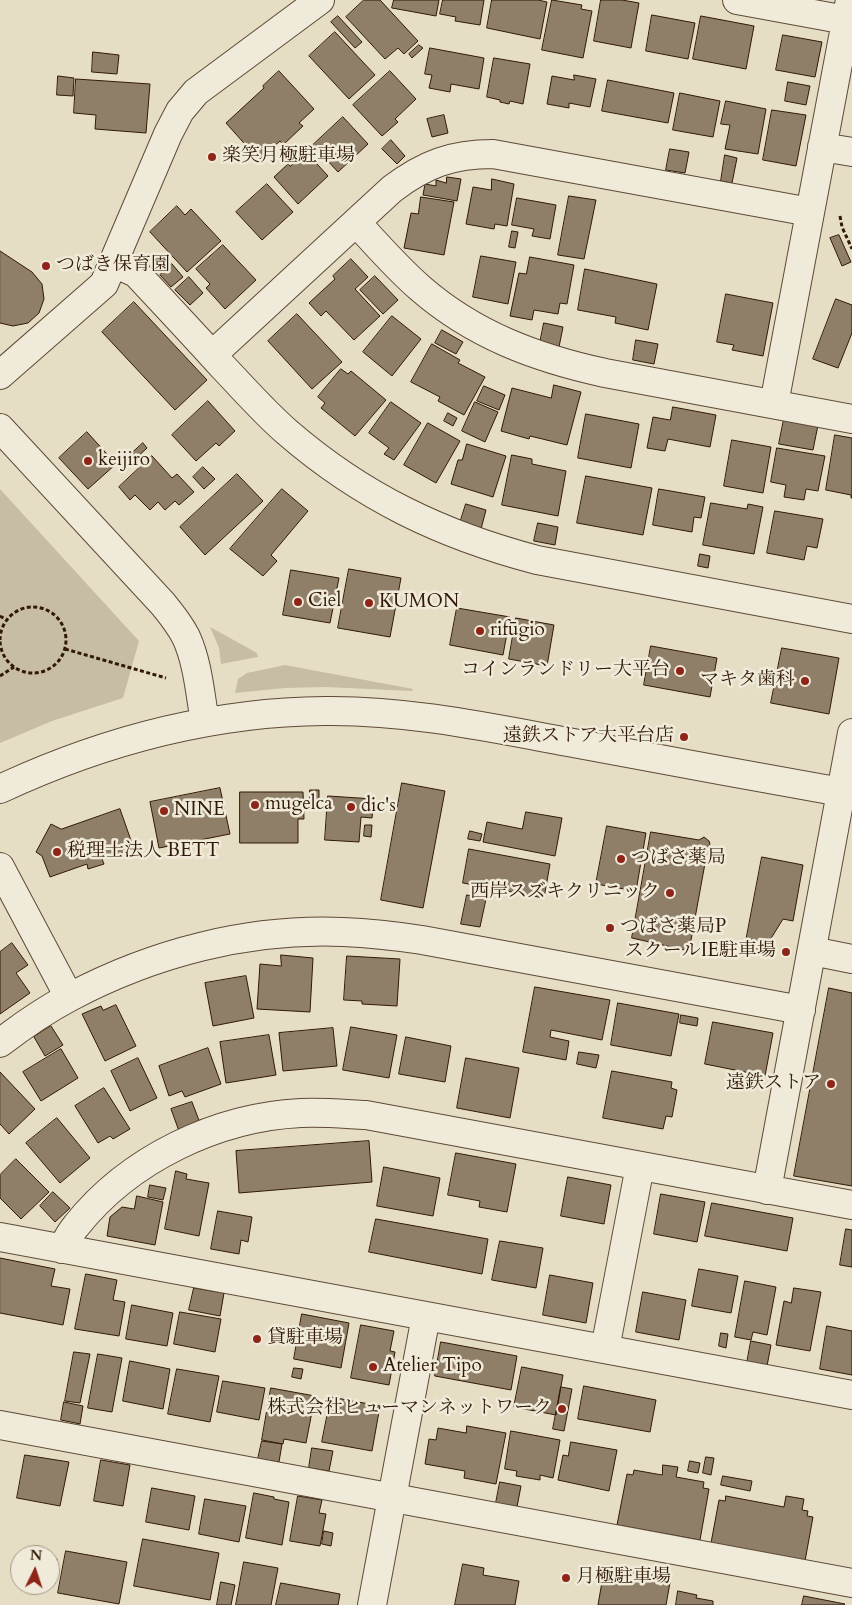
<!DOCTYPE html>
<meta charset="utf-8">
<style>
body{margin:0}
#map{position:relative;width:852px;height:1605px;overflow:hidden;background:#e6dec4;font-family:Cardo,serif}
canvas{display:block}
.north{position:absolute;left:10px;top:1545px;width:50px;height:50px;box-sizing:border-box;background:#efead9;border:1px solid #a39685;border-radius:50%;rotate:4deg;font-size:14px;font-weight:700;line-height:20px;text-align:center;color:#311906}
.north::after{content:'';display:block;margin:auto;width:18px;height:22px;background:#8f2418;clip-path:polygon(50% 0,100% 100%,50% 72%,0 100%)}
</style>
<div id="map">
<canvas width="852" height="1605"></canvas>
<div class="north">N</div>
</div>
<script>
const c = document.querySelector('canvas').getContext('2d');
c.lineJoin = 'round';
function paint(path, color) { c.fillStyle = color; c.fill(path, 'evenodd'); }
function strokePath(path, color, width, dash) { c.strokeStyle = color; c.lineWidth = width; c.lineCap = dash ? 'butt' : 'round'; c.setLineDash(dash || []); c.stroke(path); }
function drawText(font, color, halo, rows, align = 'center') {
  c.font = font + ' Cardo,"Noto Serif JP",serif'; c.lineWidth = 5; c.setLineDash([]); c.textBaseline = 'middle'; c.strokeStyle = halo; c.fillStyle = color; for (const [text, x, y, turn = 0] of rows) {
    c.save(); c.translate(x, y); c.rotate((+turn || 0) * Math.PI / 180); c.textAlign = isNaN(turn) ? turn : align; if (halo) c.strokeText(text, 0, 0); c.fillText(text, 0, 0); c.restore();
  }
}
const green = new Path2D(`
 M0,489L139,641L123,698L52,721L0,743Z
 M210,627L257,653L258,657L221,664L219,648Z
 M285,665L413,689L412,691L325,687L285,688L235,693L238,679L247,673Z`);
const building = new Path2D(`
 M364,0H380L418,41L404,54L398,48L385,59L346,17Z
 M394,0H439L436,16L392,8Z
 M443,0H484L480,25L455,21L456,17L440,14Z
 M492,0H538L547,2L540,39L487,28Z
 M552,0L582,5L581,9L592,11L583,58L542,50Z
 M601,0H622L639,3L631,48L594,41Z
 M652,15L695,23L688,59L646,51Z
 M338,16L362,42L355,48L331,22Z
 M701,16L754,26L746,69L693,59Z
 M335,32L375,75L349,99L309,56Z
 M783,35L822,42L815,77L776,70Z
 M419,45L423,48L412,58L409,54Z
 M430,48L484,58L479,89L451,84L450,92L429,88L432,75L425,74Z
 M93,52L119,55L117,74L92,72Z
 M494,58L530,64L523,104L510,101L509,104L500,102V100L487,97Z
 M279,71L314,109L299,123L303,126L283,145L280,141L259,160L226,123L264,88L263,86Z
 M390,71L416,99L395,119L398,122L382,136L353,105Z
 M574,75L596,79L590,107L569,103V108L547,104L552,76L574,80Z
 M58,76L74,78L73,96L57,95Z
 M76,79L150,84L146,133L95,129L96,115L74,113Z
 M608,80L674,93L668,123L602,111Z
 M788,82L810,86L806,105L785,101Z
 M680,93L720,101L713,137L673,130Z
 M726,101L766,109L758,154L725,149L730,125L721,124Z
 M772,110L806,115L796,166L763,160Z
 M444,115L448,133L432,137L427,119Z
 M343,117L368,144L338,172L313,145Z
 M391,140L405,156L397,164L382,149Z
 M670,149L689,152L685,173L666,170Z
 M306,152L328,176L298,204L274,177L288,164L290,166Z
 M725,155L737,158L732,183L721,181Z
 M447,177L461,179L457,201L423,195L425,184L436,186V180L446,183Z
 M492,179L514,184L507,226L495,224L494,229L466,224L473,187L491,190Z
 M267,184L293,212L262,240L236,212Z
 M569,196L596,200L584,259L558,255Z
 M421,197L454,202L444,255L404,248L411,213L418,214Z
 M517,198L556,205L550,239L532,236L534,229L512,225Z
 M177,206L185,215L191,209L221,241L187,272L150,232Z
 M512,231L518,232L515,248L509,247Z
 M839,235L851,262L842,266L830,238Z
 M223,245L256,280L225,309L206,288L210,284L196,269Z
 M0,251L32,272L42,284L44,299L39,313L28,323L13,326L0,323Z
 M481,256L516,262L508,304L473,297Z
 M530,257L574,265L567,304L560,303L558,314L534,310L532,320L510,316L519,273L526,274Z
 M351,259L368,277L355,289L380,316L354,340L326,311L321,316L309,303L335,279L333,276Z
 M172,264L183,277L171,287L160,275Z
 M585,269L657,284L648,330L615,323L616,317L578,310Z
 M375,276L398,300L383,314L360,290Z
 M189,277L203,293L190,305L175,290Z
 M726,294L773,303L763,356L732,350L734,345L717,342Z
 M836,299L852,305V333L838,368L813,359Z
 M134,302L207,380L175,410L102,332Z
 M297,314L342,362L312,389L268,341Z
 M392,316L421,339L392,376L363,352Z
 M544,323L563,327L559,347L540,343Z
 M442,330L463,342L456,354L435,343Z
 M636,340L658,344L654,364L633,360Z
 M432,344L460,360L458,363L485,377L464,415L438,401L440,397L411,382Z
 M341,369L348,374L351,371L386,400L355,436L321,408L325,403L318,397Z
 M554,385L581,392L567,445L530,436L529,439L501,431L512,388L551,398Z
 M484,386L505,395L499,410L477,401Z
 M208,401L235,431L219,446L216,443L196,461L172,435Z
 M391,402L421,423L394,460L384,454L389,448L369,433Z
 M475,402L498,412L485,442L462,431Z
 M673,407L716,415L710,447L668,439L665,451L647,448L653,417L670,420Z
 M448,413L457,418L453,426L444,421Z
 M586,414L639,424L631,468L578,458Z
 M784,419L818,425L813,450L779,444Z
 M428,423L460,441L436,483L404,465Z
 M87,432L116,464L88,489L59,458Z
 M835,435L852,438V498H851V495L826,490Z
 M732,440L771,447L763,493L724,486Z
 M143,443L147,448L133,461L129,456Z
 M467,444L506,456L493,497L451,484L458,460H462Z
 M777,448L825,456L818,491L806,489L804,500L784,497L786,485L771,482Z
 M512,455L532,459V464L566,471L558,516L502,505Z
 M152,456L172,478L177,474L194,492L179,505L175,501L165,510L158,502L150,510L135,495L130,500L119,487Z
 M203,467L215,479L204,489L193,477Z
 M237,474L263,501L205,555L180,527Z
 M586,476L652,488L643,535L577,523Z
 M282,489L308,511L271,555L277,561L263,576L230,549Z
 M659,489L705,497L701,518L694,517L692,532L653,525Z
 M711,503L747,509L748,504L763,507L754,554L703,545Z
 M466,504L486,510L481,529L460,523Z
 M775,511L823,519L817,548L807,546L804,560L767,553Z
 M538,523L558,527L555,545L534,541Z
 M700,554L710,556L708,568L698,566Z
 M349,569L401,578L390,637L338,628Z
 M291,570L339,578L330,623L283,615Z
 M457,608L510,617L503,655L450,645Z
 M516,618L554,625L547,666L509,659Z
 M651,646L717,658L710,697L644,685Z
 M782,648L839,658L829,714L771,703Z
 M402,783L445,791L423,908L381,900Z
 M220,788L230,834L159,848L150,802Z
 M310,790H319V800H310Z
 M240,792H303L304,819H298V843H240Z
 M328,796L374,799L372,818L361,817L359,842L325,840Z
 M120,809L134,849L102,859L104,864L88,869L87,864L50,877L42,856L36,852L51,824L61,829Z
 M526,812L562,818L555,856L483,842L487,822L522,829Z
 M365,825H372L371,837L364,836Z
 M607,826L646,833L636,891L596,884Z
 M470,831L482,834L480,841L468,839Z
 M651,832L699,840L704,837L709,841L710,844L708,847L689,951L632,938Z
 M469,849L550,864L544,898L463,883Z
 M762,857L803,865L793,921L783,919L762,953L746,941Z
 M467,895L486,899L480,927L461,924Z
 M12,943L28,965L16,973L30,993L0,1014V952Z
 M281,955L313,958L310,1012L257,1009L260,964L281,966Z
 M347,956L400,959L397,1006L362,1004V1001L344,1000Z
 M246,976L254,1018L213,1026L205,983Z
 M535,987L610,1000L602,1040L551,1030L550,1037L569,1041L566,1060L523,1052Z
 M829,988L852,993V1186L794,1176Z
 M618,1003L679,1014L671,1056L611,1045Z
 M116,1005L136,1046L105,1061L82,1014L101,1006L103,1010Z
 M681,1015L698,1018L697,1026L680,1023Z
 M713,1022L773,1033L765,1076L705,1064Z
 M51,1026L63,1045L45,1056L34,1037Z
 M351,1027L397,1035L389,1078L343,1070Z
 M333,1028L337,1066L283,1071L279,1033Z
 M269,1035L276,1075L226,1083L220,1042Z
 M406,1037L451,1046L445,1082L399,1074Z
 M208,1048L221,1084L185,1097L182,1091L169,1096L159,1066Z
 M61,1049L78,1078L41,1101L23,1072Z
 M579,1052L599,1055L596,1068L577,1064Z
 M138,1058L157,1098L130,1111L111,1071Z
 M466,1058L519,1068L510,1118L457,1108Z
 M612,1071L672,1082L671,1088L677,1090L672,1117L666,1116L663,1129L603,1118Z
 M0,1072L35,1109L9,1134L0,1124Z
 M104,1088L130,1129L113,1139L110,1136L98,1143L75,1106Z
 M192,1102L200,1123L179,1131L171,1109Z
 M57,1118L90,1158L60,1183L26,1143Z
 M369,1141L372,1182L239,1193L236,1151Z
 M456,1153L516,1164L507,1212L479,1207L480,1201L448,1195Z
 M16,1159L49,1192L21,1219L0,1198V1175Z
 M384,1167L440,1178L433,1216L377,1206Z
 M176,1171L187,1174L186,1179L209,1183L199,1236L165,1229Z
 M568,1177L611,1185L604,1224L561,1216Z
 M150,1185L166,1188L163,1200L148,1197Z
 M53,1192L70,1208L55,1222L40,1206Z
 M661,1194L705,1202L697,1242L654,1234Z
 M137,1196L163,1202L155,1245L107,1236L110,1217L122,1207L134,1209Z
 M712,1203L793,1218L787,1251L705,1236Z
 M218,1211L252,1217L248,1242L241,1240L239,1254L211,1249Z
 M376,1219L488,1239L482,1274L369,1252Z
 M846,1229L852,1230V1267L840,1265Z
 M500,1241L543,1248L536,1288L492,1280Z
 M0,1258L55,1269L51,1286L70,1289L63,1325L0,1313Z
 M699,1269L738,1276L731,1313L692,1306Z
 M86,1274L117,1280L113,1300L125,1302L119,1336L75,1329Z
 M550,1275L593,1283L586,1323L543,1315Z
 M745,1281L776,1287L767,1335L753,1332L751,1340L735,1337Z
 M194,1288L224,1293L220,1316L189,1310Z
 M794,1288L821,1292L810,1351L776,1345L784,1301L791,1303Z
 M643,1292L686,1300L679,1340L636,1332Z
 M132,1305L173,1313L167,1346L126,1339Z
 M180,1312L221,1319L215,1352L174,1344Z
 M302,1314L349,1323L341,1368L294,1359Z
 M361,1325L394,1331L390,1351L395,1352L389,1385L351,1378Z
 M827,1326L852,1331V1375L820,1369Z
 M721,1333L728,1334L726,1348L719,1346Z
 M751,1341L771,1345L767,1366L747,1363Z
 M441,1342L517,1356L511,1390L435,1376Z
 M74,1352L90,1354L80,1403L65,1401Z
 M98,1354L122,1358L112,1412L88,1408Z
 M130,1361L170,1369L163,1409L123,1401Z
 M522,1367L563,1375L556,1415L514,1407Z
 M294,1368L303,1369L301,1379L292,1377Z
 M177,1369L219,1376L210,1422L168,1414Z
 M223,1381L265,1388L259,1420L217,1412Z
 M584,1386L656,1400L650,1432L578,1419Z
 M561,1387L572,1389L564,1431L553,1429Z
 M271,1388L315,1396L306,1443L284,1439L283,1444L262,1440Z
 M331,1397L380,1406L372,1451L322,1442Z
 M64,1402L83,1406L80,1424L61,1420Z
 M467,1426L506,1433L496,1484L464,1478L465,1471L425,1464L429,1439L436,1440L438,1428L466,1433Z
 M511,1431L560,1440L553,1478L540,1475V1480L516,1476L517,1471L505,1469Z
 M262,1441L282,1444L279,1462L258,1459Z
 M571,1442L617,1450L609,1491L558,1480L563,1455L568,1456Z
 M312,1448L333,1451L329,1471L309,1468Z
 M25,1455L69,1462L60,1506L17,1498Z
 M706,1457L714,1458L711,1475L703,1473Z
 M101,1460L130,1465L123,1506L94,1501Z
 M690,1461L700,1463L698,1473L688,1471Z
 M663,1465L678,1467L676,1477L704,1482L703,1488L709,1489L700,1540L617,1525L627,1474L633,1475L634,1470L662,1475Z
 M723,1476L752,1481L750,1491L721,1485Z
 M500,1482L521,1486L517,1507L496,1503Z
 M152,1488L195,1496L189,1530L146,1522Z
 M254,1493L274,1497V1499L289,1502L282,1545L246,1538Z
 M298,1496L322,1500L319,1513L326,1514L320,1546L290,1541Z
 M726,1496L784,1507L786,1496L804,1499L802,1510L808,1511L807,1516L813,1517L805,1561L711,1543L719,1500L725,1501Z
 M205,1499L246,1506L239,1542L199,1534Z
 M324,1531L333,1533L331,1546L322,1544Z
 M143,1539L219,1553L210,1600L134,1586Z
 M66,1551L127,1562L119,1604L58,1593Z
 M51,1558L57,1559L54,1579L50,1578Z
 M244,1562L278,1568L271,1605H236Z
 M463,1564L484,1568L483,1575L519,1581L515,1605H455Z
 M625,1569L671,1577L666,1605H598L603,1576L623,1580Z
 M221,1582L235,1585L231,1605H217Z
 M281,1583L340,1594L338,1605H276Z
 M678,1591L697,1595L696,1598L713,1601V1605H676Z
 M804,1596L845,1604L844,1605H802Z`);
const path = new Path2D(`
 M840,216L842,227L852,249
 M0 640a33 33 0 1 1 66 0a33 33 0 1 1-66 0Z
 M0,616L7,620
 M65,649L166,678
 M0,676L14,667`);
const minor = new Path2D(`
 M737,0L846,20
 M822,147L852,152
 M356,222C377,245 397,268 420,288C474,335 536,358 605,373L852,419
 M113,263L136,273C165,304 194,335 223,367C244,389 264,412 287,432C362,497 442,535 537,560L852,619
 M212,355L392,189C425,164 452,154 493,154L810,212
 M0,375L104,284L168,134L180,111L196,92L320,0
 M774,404L850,0
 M0,428L163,604C172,615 180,625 186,637C198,663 200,694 205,722
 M0,789C103,741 210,712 325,711C407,710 487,727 568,742C663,760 757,777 852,794
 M0,867L69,997
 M812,951L852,959
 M0,1043C22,1026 45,1010 70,997C153,953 248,928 343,932C369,933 396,936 422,940L801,1010
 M767,1190L852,733
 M0,1237L852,1395
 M62,1249C66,1241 70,1233 76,1226C129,1159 217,1117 301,1113C323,1112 345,1114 366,1115L852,1205
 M605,1349L640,1166
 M0,1425L852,1583
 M372,1605L426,1316`);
const markers = [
 [212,157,5,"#8f2418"],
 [46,266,5,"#8f2418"],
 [88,461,5,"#8f2418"],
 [298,602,5,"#8f2418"],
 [369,603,5,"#8f2418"],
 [480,631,5,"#8f2418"],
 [680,671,5,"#8f2418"],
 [805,681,5,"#8f2418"],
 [684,737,5,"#8f2418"],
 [255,805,5,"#8f2418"],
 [351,807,5,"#8f2418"],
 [164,811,5,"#8f2418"],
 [57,852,5,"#8f2418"],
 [621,859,5,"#8f2418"],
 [670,893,5,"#8f2418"],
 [610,928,5,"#8f2418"],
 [786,952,5,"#8f2418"],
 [831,1084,5,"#8f2418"],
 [257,1339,5,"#8f2418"],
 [373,1367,5,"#8f2418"],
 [562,1409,5,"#8f2418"],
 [566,1578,5,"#8f2418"]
];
const poiNames = [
 ["楽笑月極駐車場",222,157],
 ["つばき保育園",56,266],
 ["keijiro",98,461],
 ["Ciel",308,602],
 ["KUMON",379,603],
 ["rifūgio",490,631],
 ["コインランドリー大平台",670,671,"right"],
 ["マキタ歯科",795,681,"right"],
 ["遠鉄ストア大平台店",674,737,"right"],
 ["mugelca",265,805],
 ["dic's",361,807],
 ["NINE",174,811],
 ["税理士法人 BETT",67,852],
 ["つばさ薬局",631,859],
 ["西岸スズキクリニック",660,893,"right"],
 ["つばさ薬局P",620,928],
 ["スクールIE駐車場",776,952,"right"],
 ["遠鉄ストア",821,1084,"right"],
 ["貸駐車場",267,1339],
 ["Atelier Tipo",383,1367],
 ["株式会社ヒューマンネットワーク",552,1409,"right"],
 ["月極駐車場",576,1578]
];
paint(green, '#c7bda4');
paint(building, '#8f7f69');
strokePath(building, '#311906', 1);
strokePath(minor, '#5e4a36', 30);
strokePath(path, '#311906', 3, [4, 2.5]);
strokePath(minor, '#efead9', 28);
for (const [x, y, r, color] of markers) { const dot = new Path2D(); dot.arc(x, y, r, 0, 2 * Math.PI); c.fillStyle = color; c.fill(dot); strokePath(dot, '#efead9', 2); }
drawText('19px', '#311906', '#efead9', poiNames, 'left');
</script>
